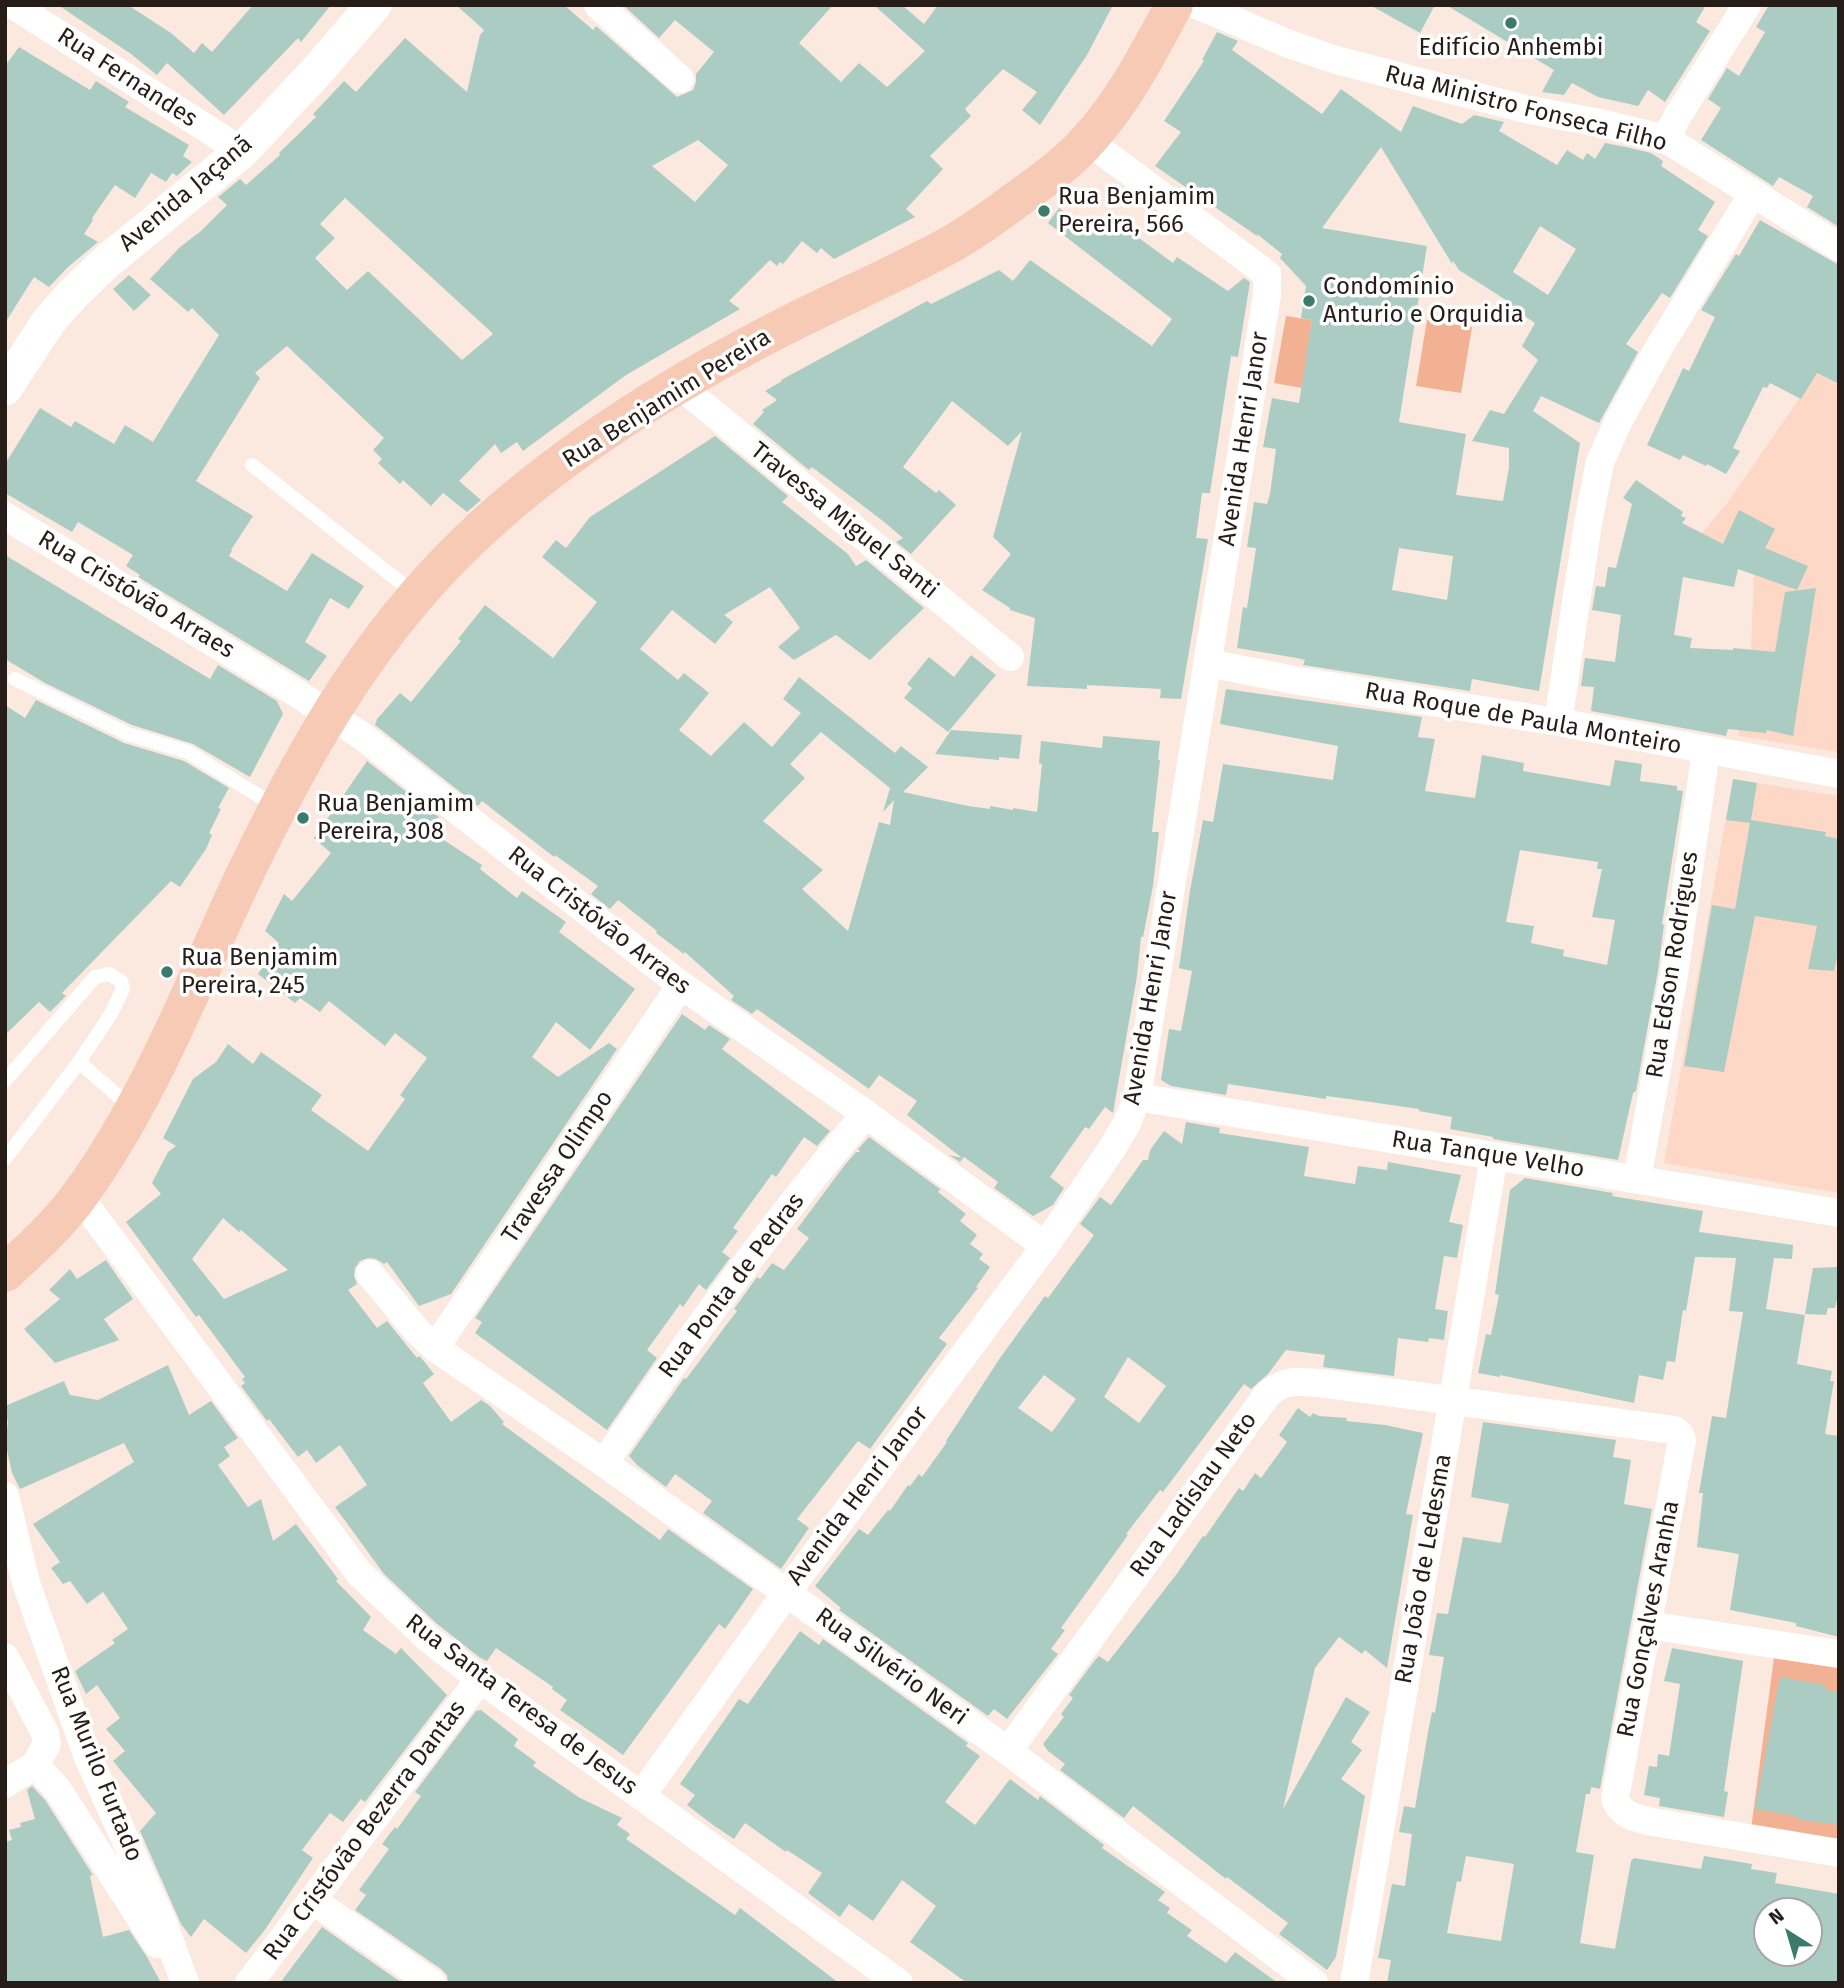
<!DOCTYPE html>
<meta charset="utf-8">
<style>
body{margin:0}
#map{position:relative;width:1844px;height:1988px;overflow:hidden;background:#fbe9e0;font-family:"Fira Sans",sans-serif}
canvas{display:block}
.frame{position:absolute;inset:0;border:7px solid #271d18;pointer-events:none}
.north{position:absolute;left:1753px;top:1897px;width:70px;height:70px;box-sizing:border-box;background:#fff;border:2px solid #a9a5a3;border-radius:50%;rotate:323deg;font-size:19px;font-weight:700;line-height:28px;text-align:center;color:#271d18}
.north::after{content:'';display:block;margin:auto;width:24px;height:32px;background:#3a7b6b;clip-path:polygon(50% 0,100% 100%,50% 72%,0 100%)}
</style>
<div id="map">
<canvas width="1844" height="1988"></canvas>
<div class="frame"></div>
<div class="north">N</div>
</div>
<script>
const c = document.querySelector('canvas').getContext('2d');
c.lineJoin = 'round';
function paint(path, color) { c.fillStyle = color; c.fill(path, 'evenodd'); }
function strokePath(path, color, width, dash) { c.strokeStyle = color; c.lineWidth = width; c.lineCap = dash ? 'butt' : 'round'; c.setLineDash(dash || []); c.stroke(path); }
function drawText(font, color, halo, rows, align = 'center') {
  c.font = font + ' "Fira Sans",sans-serif'; c.lineWidth = 7; c.setLineDash([]); c.textBaseline = 'middle'; c.strokeStyle = halo; c.fillStyle = color; for (const [text, x, y, turn = 0] of rows) {
    c.save(); c.translate(x, y); c.rotate((+turn || 0) * Math.PI / 180); c.textAlign = isNaN(turn) ? turn : align; if (halo) c.strokeText(text, 0, 0); c.fillText(text, 0, 0); c.restore();
  }
}
const built = new Path2D(`
 M1817,373L1839,385V752L1738,736L1751,649L1754,575L1693,551L1702,533L1727,503Z
 M1733,779L1839,796V1193L1664,1163Z`);
const green = new Path2D(`
 M1286,316L1312,320L1302,388L1274,383Z
 M1427,320L1472,327L1461,393L1416,386Z
 M1774,1658L1839,1668V1839L1751,1829Z`);
const building = new Path2D(`
 M58,5H128L171,33L194,53L202,43L212,52L253,5H331L301,42L298,38L224,115L167,63L157,75L131,54Z
 M456,5H564L593,30L596,26L677,97L693,90L696,82V74L714,52L675,20L659,38L623,5H833L799,43L841,82L859,63L887,87L925,51L874,5H902L924,24L938,5H1113L1087,55L1040,125L1022,110L1037,92L1003,69L965,109L971,116L930,156L943,169L906,209L915,217L834,259L821,248L817,253L802,241L783,264L780,262L777,266L770,260L729,301L740,309L626,375L523,451L517,442L501,453L495,444L459,481L481,500L467,512L443,493L431,506L403,480L400,484L378,463L382,459L373,450L384,438L287,346L255,373L260,378L196,481L253,516L231,550L232,551L229,556L287,591L312,553L364,586L349,609L330,598L305,642L327,656L309,681L138,577L140,575L126,566L133,555L78,522L72,532L5,493V464L40,408L71,427L75,421L114,444L125,425L153,442L219,335L192,308L188,312L150,279L180,247L201,231L227,205L218,197L240,179L246,185L280,155L279,153L316,117L313,114L344,81L356,92L405,38L467,92L480,35L484,30ZM698,140L728,165L695,202L652,166ZM345,198L489,330L493,334L462,360L368,271L347,290L315,258L335,238L320,224Z
 M1370,5H1435L1420,33Z
 M1446,5H1706L1696,22L1710,31L1665,102L1648,90L1638,106L1598,97L1572,83L1564,95L1542,92L1554,70Z
 M1769,5H1839V227L1807,207L1813,196L1779,177L1773,186L1701,140L1721,108L1708,99L1727,68L1739,76L1765,32L1756,27Z
 M1217,32L1238,41L1232,50L1322,114L1341,89L1401,132L1413,106L1462,124L1474,115L1504,122L1499,131L1557,165L1567,150L1583,160L1587,153L1595,159L1605,143L1626,147L1651,153L1663,161L1661,166L1715,202L1698,230L1708,236L1670,298L1662,293L1626,344L1638,352L1599,423L1541,396L1533,411L1580,443L1539,691L1472,679L1470,691L1303,665L1305,660L1297,658L1237,648L1243,607L1247,608L1256,548L1247,547L1254,502L1267,504L1270,494L1276,449L1263,447L1272,398L1299,403L1312,320L1301,318L1306,286L1280,258L1282,254L1257,234V236L1155,166L1181,132L1164,121L1204,61L1202,60ZM1381,147L1452,264L1453,261L1459,270L1509,302L1507,304L1535,323L1522,346L1538,360L1504,414L1490,410L1472,441L1509,448V467L1503,501L1456,495L1466,434L1399,422L1427,246L1322,228ZM1540,226L1576,249L1548,295L1513,272ZM1399,548L1453,556L1447,600L1392,590Z
 M19,47L90,90L96,81L129,102L125,107L189,145L183,156L192,162L177,176L172,173L166,182L151,173L135,198L115,185L92,218L93,220L84,234L98,242L67,268L49,287L34,277L5,323V66Z
 M1059,208L1095,234L1109,216L1173,263L1177,257L1228,291L1244,278L1250,282L1238,357L1231,356L1210,493H1202L1196,538L1208,539L1181,699L1160,698L1161,689L1087,685V689L1027,686L1035,618L1010,610V608L982,590L1011,554L993,537L1022,431L1008,446L952,401L903,467L936,493L939,490L956,505L911,554L896,542L903,538L883,521L812,467L809,470L753,424L764,412L762,410L777,400L765,391L782,381L781,380L927,301L931,304L999,270L1013,281L1030,260L1152,346L1172,319L1048,223Z
 M1760,220L1839,265V384L1817,373L1801,399L1770,383L1767,388L1763,387L1733,448L1740,451L1726,474L1707,464L1706,466L1683,455L1680,460L1647,445L1683,368L1689,371L1715,317L1701,310L1736,254L1739,256Z
 M129,275L151,295L134,311L113,289Z
 M715,436L788,496L782,502L848,554L856,566L866,560L924,608L870,660L836,635L794,660L778,647L800,628L770,587L724,615L733,622L715,644L672,610L640,649L678,680L684,673L709,693L679,730L711,756L744,722L772,747L801,713L783,699L799,677L895,753L901,746L928,767L903,792L968,806L990,809V806L1013,810V808L1037,812L1042,764L1039,763L1041,741L1102,748L1103,736L1160,741L1158,760H1160L1152,832H1159L1153,886L1143,937H1141L1137,976L1113,1113L1105,1107L1089,1129L1085,1127L1050,1177L1064,1188L1053,1205L1033,1216L994,1188L998,1182L964,1157L960,1162L949,1155L962,1158L907,1115L917,1101L879,1075L869,1089L757,1009L752,1014L731,1000L734,996L685,952L684,954L656,933L657,931L618,900L610,909L591,894L598,886L555,855L554,857L482,801L478,806L375,725L377,719L400,693L411,702L461,641L458,639L485,605L553,658L597,602L542,557L556,540L566,548L590,517ZM821,732L890,788L883,812L894,800L890,825L879,822L848,931L802,889L823,870L763,821L805,778L790,764Z
 M1636,480L1683,512L1681,516L1686,518L1682,523L1723,544L1739,510L1775,529L1765,548L1808,566L1797,590L1738,569L1734,587L1683,577L1674,635L1692,638L1690,648L1733,650V648L1775,652L1785,592L1816,588L1793,736L1767,730L1766,733L1728,729L1726,736L1591,711L1594,687L1581,686L1585,658L1615,662L1621,615L1592,610L1596,586L1605,587L1608,567L1616,568L1632,504L1623,498Z
 M5,555L210,679L218,665L277,701L283,714L250,777L193,744L132,725L45,683L5,659Z
 M971,655L996,675L948,732L904,698L912,688L907,684L929,657L954,677Z
 M1226,689L1422,717L1418,737L1435,739L1425,791L1475,798L1482,755L1524,763L1523,771L1610,786L1615,760L1642,764L1640,781L1677,786V790L1683,791L1662,924L1664,925L1658,971L1636,1091L1633,1093L1618,1160L1493,1139V1137L1450,1129L1452,1117L1419,1111V1109L1357,1100L1326,1096V1099L1228,1084L1226,1095L1171,1086L1161,1080L1169,1029L1181,1031L1192,971L1179,968L1190,891L1203,820L1213,822L1223,764L1333,780L1338,746L1220,724ZM1520,850L1598,862L1597,869H1602L1592,917L1615,920L1607,965L1563,956L1564,950L1531,943L1534,926L1506,922Z
 M36,700L124,743L184,761L229,788L218,808L221,809L209,833L212,835L206,849L180,887L171,881L62,993L66,996L50,1012L39,1002L5,1035V705L25,718Z
 M951,730L1022,735L1019,759L999,757V760L935,754Z
 M367,761L439,817L430,831L482,865L480,869L517,898L522,891L566,922L559,932L635,989L590,1050L556,1022L532,1057L558,1077L609,1043L617,1049L451,1294L419,1306L387,1262L384,1264L376,1259L368,1258L360,1261L355,1268L354,1276L357,1284L348,1290L377,1328L387,1321L417,1358L419,1356L423,1360L434,1374L423,1383L451,1422L481,1400L490,1406L504,1422L502,1424L660,1540L668,1529L753,1589L725,1629L719,1624L623,1755L560,1710L567,1700L552,1689L553,1687L496,1648L487,1661L479,1657L436,1623L384,1574L335,1507L367,1485L340,1445L316,1463L307,1450L298,1457L269,1419L267,1421L241,1386L245,1383L242,1379L245,1377L199,1315L196,1317L126,1222L161,1194L152,1183L168,1152L176,1146L163,1138L193,1079L216,1062L228,1044L253,1064L261,1052L322,1095L311,1110L368,1151L405,1099L400,1095L427,1058L395,1033L385,1046L329,1001L320,1012L300,998L295,1003L258,974L279,943L265,931L284,894L292,901L331,853L314,838ZM223,1218L239,1232L241,1230L288,1270L224,1299L192,1259Z
 M1733,779L1757,783L1751,820L1826,832L1825,836L1839,839V948L1834,971L1808,969L1817,926L1755,916L1724,1072L1684,1066L1712,905L1735,909L1750,823L1726,820Z
 M682,1014L705,1030L709,1025L730,1039L722,1049L830,1131L817,1146L804,1137L776,1177L772,1174L733,1228L738,1231L722,1252L730,1258L706,1290L699,1284L683,1307L680,1304L647,1350L657,1358L607,1430L475,1333L482,1322L475,1318Z
 M1186,1122L1220,1128L1219,1133L1309,1147L1304,1176L1355,1184L1358,1166L1387,1170L1388,1162L1461,1175L1449,1222L1463,1225L1457,1258L1444,1256L1435,1309L1448,1311L1444,1340L1429,1338L1428,1342L1398,1338L1394,1376L1323,1367L1325,1355L1286,1350L1268,1374L1251,1389L1244,1384L1163,1492L1160,1490L1126,1534L1128,1535L1061,1628L1065,1630L1051,1649L1058,1654L1007,1719L994,1709L988,1716L839,1610L841,1608L815,1586L859,1529L868,1535L888,1510L890,1511L908,1485L910,1486L919,1474L922,1477L947,1442L946,1441L1000,1358L1045,1296L1048,1298L1094,1235L1080,1224L1100,1197L1111,1205L1143,1160H1148L1150,1150L1164,1131L1182,1144ZM1128,1357L1166,1386L1139,1423L1104,1397ZM1044,1375L1076,1399L1052,1432L1018,1408Z
 M869,1137L940,1189L938,1192L966,1214L960,1221L977,1235L970,1244L983,1254L979,1259L990,1267L976,1287L978,1288L939,1338L947,1344L870,1449L858,1441L797,1519L809,1528L781,1569L703,1513L712,1501L675,1474L666,1487L637,1465L629,1456L684,1378L686,1379L730,1320L737,1311L734,1309L757,1277L760,1279L772,1263L784,1270L809,1238L797,1229L844,1166L856,1152H860L858,1149Z
 M1525,1178L1613,1193L1612,1196L1703,1211L1699,1232L1793,1245L1792,1259L1774,1258L1766,1309L1805,1315L1797,1364L1832,1371L1830,1381H1834L1825,1434L1839,1436V1637L1796,1626V1623L1730,1610L1739,1554L1697,1547L1703,1493H1699L1712,1416L1726,1418L1743,1312L1729,1311L1736,1258L1695,1257L1686,1311L1683,1310L1675,1362L1667,1361L1663,1380L1639,1375L1634,1403L1500,1375V1377L1478,1373L1486,1334L1491,1335L1499,1295L1495,1294L1510,1190Z
 M106,1260L133,1299L104,1319L119,1340L55,1363L24,1329L60,1299L49,1290L70,1269L77,1279Z
 M1839,1267V1291L1835,1308H1828L1826,1315L1805,1314L1813,1268Z
 M168,1365L189,1415L211,1401L238,1438L224,1447L230,1456L218,1465L248,1507L261,1499L273,1541L296,1524L338,1579L336,1581L371,1617L363,1630L396,1654L401,1648L447,1695L365,1802L361,1799L343,1822L330,1813L302,1850L313,1858L264,1931L246,1953L204,1919L191,1937L181,1924L140,1831L156,1813L113,1761L125,1751L106,1729L120,1718L97,1685L86,1694L75,1671L115,1643L112,1640L128,1629L103,1592L87,1604L70,1581L63,1584L51,1568L60,1562L33,1524L134,1462L124,1443L20,1489L12,1473L5,1441L8,1423L5,1406L64,1381L70,1395L98,1400Z
 M1298,1408L1310,1417L1313,1413L1319,1416L1347,1418L1346,1421L1385,1425L1423,1433L1406,1514L1413,1515L1387,1668L1365,1650L1362,1654L1339,1637L1315,1668L1283,1809L1346,1697L1370,1712L1351,1742L1362,1750L1341,1779L1365,1796L1336,1957L1327,1970L1279,1934L1288,1923L1227,1877L1226,1879L1133,1806L1124,1818L1060,1770L1065,1764L1048,1751L1043,1744L1064,1717L1061,1714L1073,1698L1069,1695L1095,1660L1099,1656L1108,1662L1176,1575L1203,1536L1205,1537L1239,1488L1243,1491L1255,1473L1261,1478L1287,1442L1279,1435Z
 M1483,1422L1616,1440L1613,1457L1631,1460L1624,1504L1652,1509L1600,1789L1591,1787L1590,1794H1586L1576,1852L1594,1855L1580,1943L1615,1949L1631,1861L1634,1858L1701,1869L1704,1856L1752,1864L1751,1869L1777,1873L1775,1883L1839,1894V1983H1387L1391,1960L1378,1958L1392,1884L1405,1886L1412,1834L1399,1832L1404,1806L1415,1808L1428,1732L1432,1712L1435,1713L1444,1657L1429,1655L1437,1613L1448,1614L1463,1537L1501,1543L1509,1504L1471,1497ZM1466,1856L1514,1864L1501,1941L1447,1933L1457,1881L1461,1882ZM1767,1911H1809V1953H1767Z
 M800,1631L819,1645L823,1639L968,1743L966,1746L980,1756L945,1802L975,1825L1010,1779L1038,1800L1040,1796L1104,1845L1102,1848L1165,1892L1158,1900L1170,1908L1167,1913L1192,1930L1187,1936L1226,1963L1235,1952L1278,1983H967L910,1942L936,1906L902,1880L873,1921L849,1904L840,1917L808,1893L822,1873L787,1850L786,1852L745,1823L734,1839L713,1825L687,1805L695,1795L680,1784L739,1699L748,1704Z
 M1672,1648L1743,1661L1724,1791L1728,1792L1724,1817L1659,1806L1660,1798L1644,1795L1649,1766L1657,1767L1658,1754L1669,1756L1680,1684L1664,1681Z
 M1780,1677L1825,1685V1690L1839,1692V1825L1795,1819V1816L1755,1809Z
 M481,1710L518,1739L514,1746L536,1762L533,1766L580,1798L622,1818L617,1825L630,1834L626,1839L735,1915L740,1908L839,1983H448L447,1975L441,1969L355,1910L366,1895L359,1890L389,1849L382,1844L395,1827L397,1829L421,1796L415,1792L476,1711Z
 M32,1786L45,1800L93,1875L90,1876L103,1937L129,1930L147,1957L161,1983H5V1842L12,1840L9,1830L21,1827L20,1823L35,1819L27,1790Z
 M322,1927L402,1983H280Z`);
const service = new Path2D(`
 M252,465L415,594
 M15,679L128,734L188,752L277,807
 M79,1062L133,1109
 M5,1081L95,977L109,974L121,981L123,989L112,1012L79,1062L5,1159`);
const minor = new Path2D(`
 M13,5L242,151
 M598,5L680,79
 M1197,5L1289,44L1336,60L1525,109L1605,124L1666,139L1839,247
 M1666,139L1677,117L1747,5
 M679,385L1010,657
 M5,516L298,694L362,736L681,985L866,1114L1045,1246
 M1208,663L1299,681L1558,722L1839,774
 M1558,722L1588,523L1600,462L1618,422L1658,349L1752,195
 M1137,1097L1839,1213
 M1637,1179L1674,974L1706,750
 M79,1196L359,1573L430,1640L480,1679L899,1983
 M370,1274L417,1331L435,1348L604,1463L1008,1751L1314,1983
 M435,1348L681,985
 M604,1463C686,1344 771,1224 866,1114
 M5,1496L26,1583L87,1755L164,1925L185,1983
 M1647,1625L1839,1654
 M5,1657L45,1733L47,1744L35,1765L5,1784
 M1008,1751L1267,1395C1286,1378 1296,1382 1320,1383L1674,1430L1680,1434L1682,1440L1615,1798C1620,1816 1637,1818 1653,1822L1839,1853
 M35,1765L58,1790L157,1944
 M641,1796L787,1592L1045,1246L1111,1150L1127,1123L1137,1097L1267,295V274L1088,141
 M312,1900L432,1983
 M249,1983L480,1679
 M1354,1983L1494,1156`);
const tertiary = new Path2D(`
 M5,388L49,321L72,295L106,262L242,151L316,72L374,5`);
const primary = new Path2D(`
 M5,1273C31,1249 58,1225 79,1196C146,1104 188,997 235,895C296,765 363,641 469,540C563,450 678,380 793,322C847,295 901,272 953,243C979,228 1003,210 1027,192C1048,177 1071,160 1088,140C1124,101 1149,52 1174,5`);
const markers = [
 [1511,23,7,"#3a7b6b"],
 [1044,211,7,"#3a7b6b"],
 [1309,301,7,"#3a7b6b"],
 [303,818,7,"#3a7b6b"],
 [167,972,7,"#3a7b6b"]
];
const poiNames = [
 ["Edifício Anhembi",1511,48,"center"],
 ["Rua Benjamim",1058,197],
 ["Pereira, 566",1058,225],
 ["Condomínio",1323,287],
 ["Anturio e Orquidia",1323,315],
 ["Rua Benjamim",317,804],
 ["Pereira, 308",317,832],
 ["Rua Benjamim",181,958],
 ["Pereira, 245",181,986]
];
const streetNames = [
 ["Rua Fernandes",127,78,33],
 ["Rua Ministro Fonseca Filho",1526,109,14],
 ["Avenida Jaçanã",186,194,-40],
 ["Rua Benjamim Pereira",667,399,-32],
 ["Avenida Henri Janor",1244,439,-81],
 ["Travessa Miguel Santi",844,521,39],
 ["Rua Cristóvão Arraes",136,595,31],
 ["Rua Roque de Paula Monteiro",1523,719,10],
 ["Rua Cristóvão Arraes",599,921,38],
 ["Rua Edson Rodrigues",1673,965,-81],
 ["Avenida Henri Janor",1151,998,-80],
 ["Rua Tanque Velho",1488,1155,9],
 ["Travessa Olimpo",558,1167,-56],
 ["Rua Ponta de Pedras",732,1286,-53],
 ["Rua Ladislau Neto",1194,1495,-54],
 ["Avenida Henri Janor",858,1496,-53],
 ["Rua João de Ledesma",1424,1569,-80],
 ["Rua Gonçalves Aranha",1649,1619,-79],
 ["Rua Silvério Neri",891,1667,36],
 ["Rua Santa Teresa de Jesus",521,1705,37],
 ["Rua Murilo Furtado",96,1764,68],
 ["Rua Cristóvão Bezerra Dantas",365,1831,-53]
];
paint(built, '#fdd8c7');
paint(green, '#f1b192');
paint(building, '#abccc3');
strokePath(service, '#fff', 14);
strokePath(minor, '#fff', 28);
strokePath(tertiary, '#fff', 35);
strokePath(primary, '#f6cab5', 38);
for (const [x, y, r, color] of markers) { const dot = new Path2D(); dot.arc(x, y, r, 0, 2 * Math.PI); c.fillStyle = color; c.fill(dot); strokePath(dot, '#fff', 2.5); }
drawText('24px', '#271d18', '#fff', poiNames, 'left');
drawText('24px', '#271d18', '#fff', streetNames);
</script>
